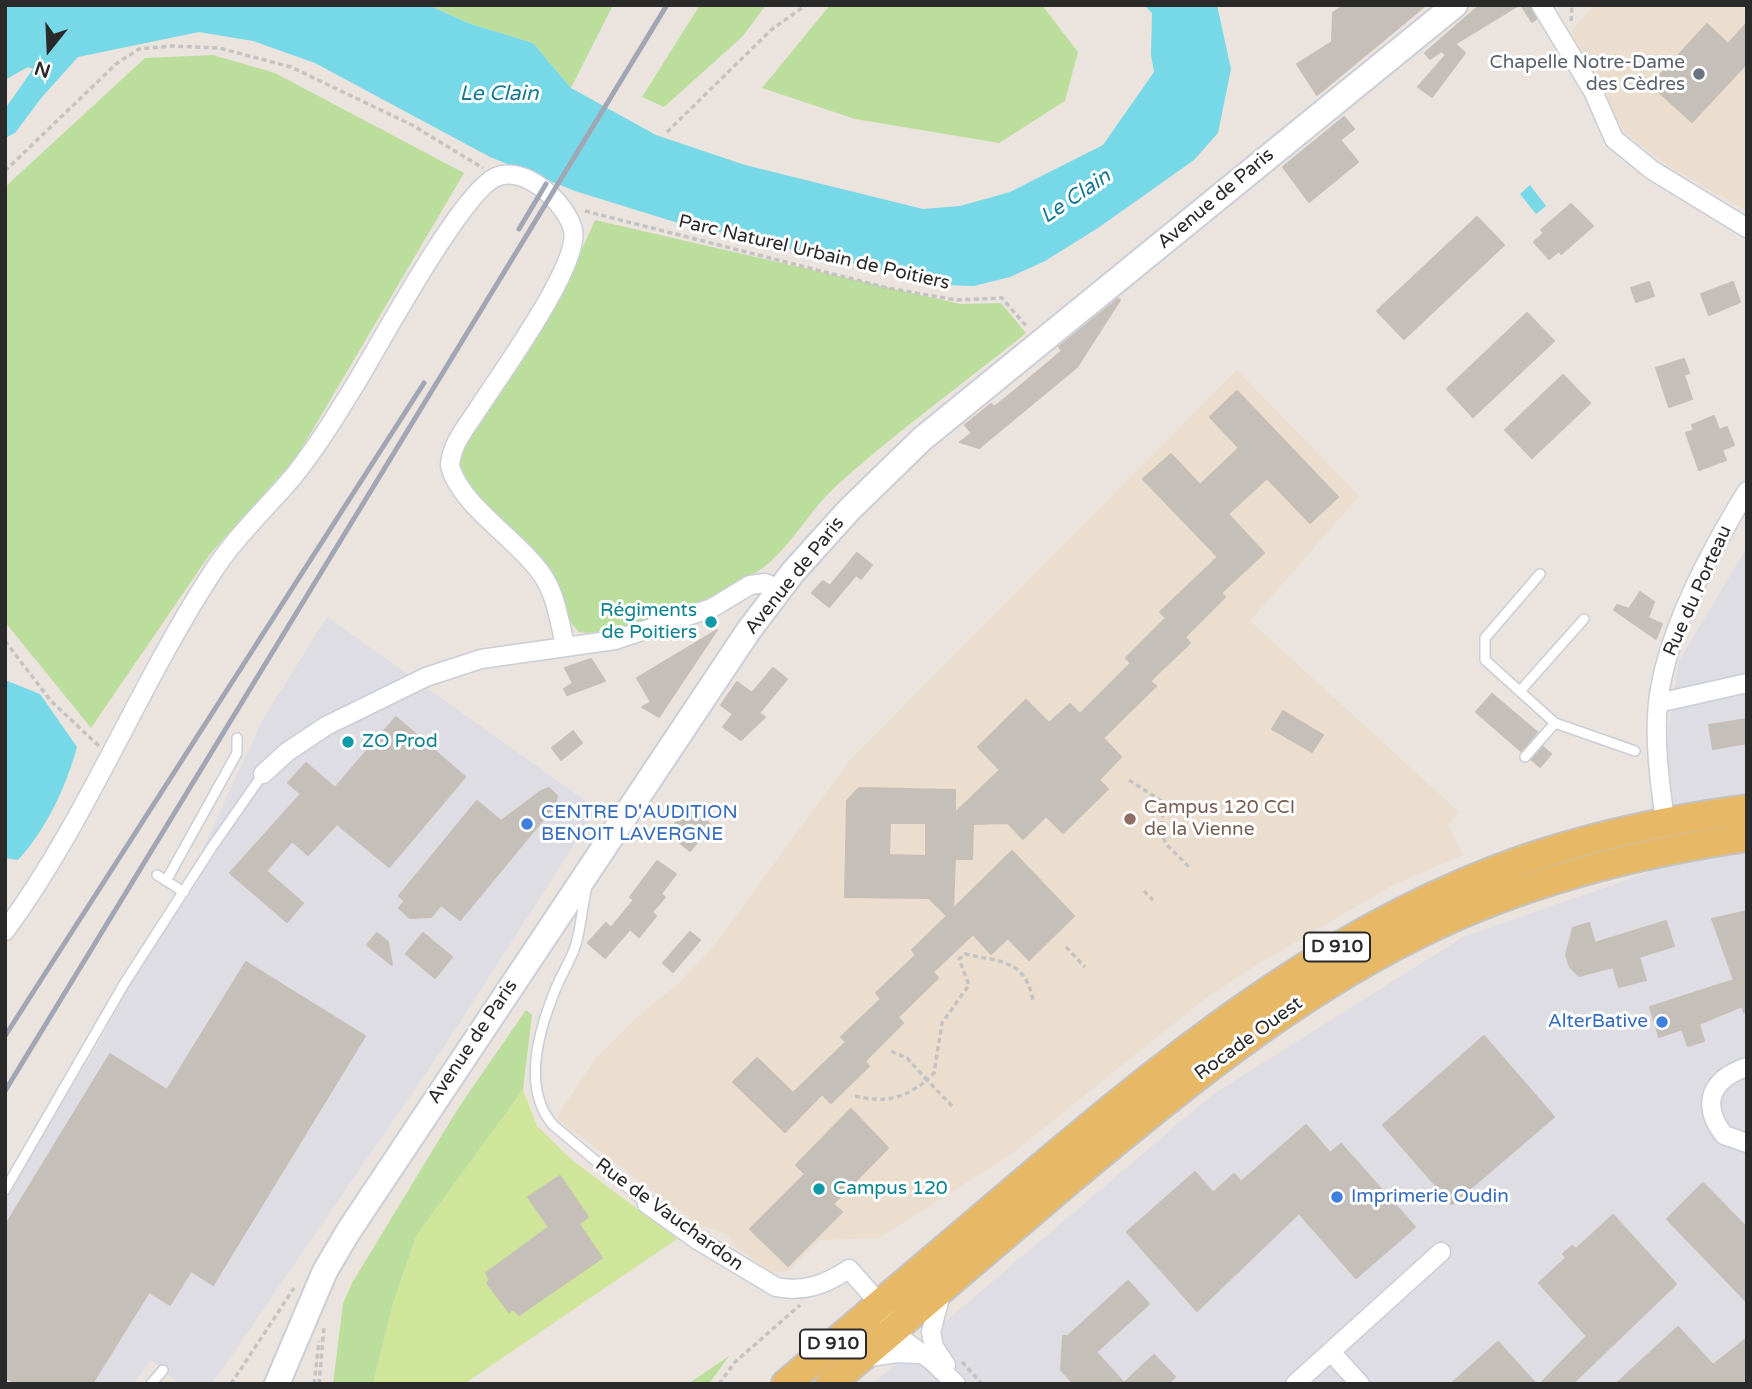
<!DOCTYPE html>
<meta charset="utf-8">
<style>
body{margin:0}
#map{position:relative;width:1752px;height:1389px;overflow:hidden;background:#ebe3dd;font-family:"Varela Round",sans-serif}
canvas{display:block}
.frame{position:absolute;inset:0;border:7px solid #2a2a2a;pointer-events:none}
.north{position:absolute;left:14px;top:14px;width:70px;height:70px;-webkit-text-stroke:5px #fff;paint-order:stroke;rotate:198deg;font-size:19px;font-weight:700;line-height:28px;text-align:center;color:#2a2a2a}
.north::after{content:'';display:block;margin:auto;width:24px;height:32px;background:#2a2a2a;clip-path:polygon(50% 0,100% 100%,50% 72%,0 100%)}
</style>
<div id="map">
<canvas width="1752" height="1389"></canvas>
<div class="frame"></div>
<div class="north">N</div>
</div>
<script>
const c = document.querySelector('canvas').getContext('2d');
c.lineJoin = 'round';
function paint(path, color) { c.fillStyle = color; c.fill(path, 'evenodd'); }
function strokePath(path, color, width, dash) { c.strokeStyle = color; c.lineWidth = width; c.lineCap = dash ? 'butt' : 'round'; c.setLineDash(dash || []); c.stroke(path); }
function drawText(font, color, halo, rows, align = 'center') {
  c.font = font + ' "Varela Round",sans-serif'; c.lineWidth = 6; c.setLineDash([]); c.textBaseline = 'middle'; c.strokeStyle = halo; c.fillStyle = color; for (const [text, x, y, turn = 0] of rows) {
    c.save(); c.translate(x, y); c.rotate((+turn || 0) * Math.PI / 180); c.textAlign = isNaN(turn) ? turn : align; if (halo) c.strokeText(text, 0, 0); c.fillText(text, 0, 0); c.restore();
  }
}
const industrial = new Path2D(`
 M1747,547V1384H872L1212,1095L1463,937L1647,873L1679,661Z
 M327,617L597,809L445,1045L212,1384H179L151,1360L134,1384H5V1197L101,1039L199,857L262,721Z`);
const education = new Path2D(`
 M1595,5H1747V211L1668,166L1625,133L1570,32Z
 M1237,370L1359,496L1250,621L1459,812L1448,825L1463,855L1391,886L1248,970L1202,1001L1010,1155L879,1238L820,1240L789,1271L772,1273L732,1244L728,1235L698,1224L556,1118L596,1058L636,1018L680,982L713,947L850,760Z`);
const green = new Path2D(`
 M428,5H613L571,88L533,43L468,23Z
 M700,5H766L742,37L664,107L642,97Z
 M830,5H1042L1078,52L1065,101L999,143L855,119L762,88Z
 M213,55L275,73L464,173L296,458L210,554L91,728L5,622V187L145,58Z
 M595,220L960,304L1001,303L1026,333C963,384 896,432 836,486C811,509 795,540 770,562C738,591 621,639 579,632L566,617L549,570L465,481L459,466L462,446L570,276Z
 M526,1010L532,1015L523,1090L417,1235L394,1300L373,1384H333L343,1304L352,1283L459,1107Z
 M729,1356L709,1384H688Z`);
const pitch = new Path2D(`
 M523,1090L537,1126L572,1160L677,1239L464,1384H373L394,1300L417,1235Z`);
const water = new Path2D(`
 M5,5H428L468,23L533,43L571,88L656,135L745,165L923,209L960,206L1010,192L1103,145L1154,72L1151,55L1152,13L1144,5H1217L1231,69L1218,133L1194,160L1098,228L1045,261L1010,277L974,286L944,285L675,222L575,191L490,157L315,63L253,41L199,32L78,57L42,97L15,133L5,138V109L33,69L28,67L5,80Z
 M1530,185L1546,206L1536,214L1520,194Z
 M5,680L40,694L77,747C66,787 46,830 18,860L5,858Z`);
const building = new Path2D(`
 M1344,5H1426L1317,95L1297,64L1332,42L1333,13Z
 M1480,5H1519L1455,44L1465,53L1432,97L1418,87L1446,55L1442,51L1430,59L1425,53Z
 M1521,5H1530L1536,19L1532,22Z
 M1747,23V63L1692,122L1651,85L1707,24L1728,44Z
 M1344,117L1354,129L1340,140L1358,162L1309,202L1283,167Z
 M1571,204L1593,226L1561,254L1559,251L1549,259L1534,242L1544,233L1541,230Z
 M1477,217L1504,245L1404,339L1377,311Z
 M1649,282L1654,296L1636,302L1631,288Z
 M1733,282L1740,302L1709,315L1701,294Z
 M1118,299L1120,300L1077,367L979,448L960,442L972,433L965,425L991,404L994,407L1013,392L1062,351L1059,347Z
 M1527,313L1554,341L1473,417L1447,389Z
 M1684,359L1689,373L1684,375L1692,399L1669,407L1656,368Z
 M1563,375L1590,403L1532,458L1505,430Z
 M1237,391L1338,497L1310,523L1267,478L1228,514L1264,553L1221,593L1225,597L1185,637L1190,643L1150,681L1156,686L1103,738L1121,757L1099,780L1108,789L1063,833L1046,816L1023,839L1008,823L973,824L972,859H955L953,909L1012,851L1074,916L1029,960L1008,938L991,954L973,934L933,972L938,978L898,1017L903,1023L865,1061L869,1066L831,1103L822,1094L785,1132L733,1082L757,1058L793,1093L846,1042L841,1037L881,999L876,993L916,955L912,950L947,916L929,898L845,897L847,801L859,788L955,790V813L1000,770L978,747L1026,700L1049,723L1070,704L1080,714L1131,663L1126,658L1166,618L1160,612L1218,557L1143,479L1171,454L1200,485L1239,448L1210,417ZM890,823H926V856L889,855Z
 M1714,416L1719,430L1727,427L1734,445L1722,450L1726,460L1699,470L1686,433L1694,430L1692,425Z
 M857,553L872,565L861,579L856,575L829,607L812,593L823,581L830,586Z
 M1640,592L1654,602L1648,618L1662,624L1656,639L1614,610L1617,605L1629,609Z
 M717,630L659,717L642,707L651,702L637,678Z
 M591,659L605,681L567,695L564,689L573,683L565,668Z
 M773,668L787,679L759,713L765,717L741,740L723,727L733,714L721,705L737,682L752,693Z
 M1492,694L1537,732L1521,751L1476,712Z
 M1283,711L1323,735L1312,752L1272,729Z
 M396,717L465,777L389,867L337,824L308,855L292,841L266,871L303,903L287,922L230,873L301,794L288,783L306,763L335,788Z
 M1747,719V743L1713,749L1709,725Z
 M573,731L582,743L561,760L552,748Z
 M1543,747L1551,754L1540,767L1532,760Z
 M549,788L557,796L555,805L460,920L441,905L431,917L410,918L399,908L405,901L399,896L477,801L501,821L541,791Z
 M689,807L711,825L690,851L668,833Z
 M657,861L676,874L661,894L665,897L652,912L656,916L639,937L630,929L605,958L588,943L606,923L611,928L634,900L630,897Z
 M1747,911V1011L1744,1012L1742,1006L1699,1024L1704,1041L1688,1046L1682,1029L1659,1037L1650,1007L1734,980L1712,919Z
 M1666,921L1674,946L1639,957L1646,980L1619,987L1613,967L1579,976L1570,967L1566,955L1573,928L1589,923L1595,943Z
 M690,932L700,940L673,972L663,963Z
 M377,933L388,942L392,965L367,945Z
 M423,933L452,957L435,978L406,954Z
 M246,962L365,1036L213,1285L191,1271L170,1305L149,1292L92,1384H17L5,1377V1226L110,1054L167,1090Z
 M1484,1036L1554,1117L1452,1204L1383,1125Z
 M851,1109L888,1148L833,1204L842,1212L788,1266L750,1229L805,1174L796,1165Z
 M1306,1125L1330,1153L1341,1144L1415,1227L1356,1278L1299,1213L1197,1311L1127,1232L1195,1172L1213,1193L1234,1174L1241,1182Z
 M560,1176L588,1217L579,1224L602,1258L519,1315L513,1309L509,1312L487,1283L490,1280L486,1273L549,1227L528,1197Z
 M1703,1183L1747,1228V1302L1667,1219Z
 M1613,1215L1676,1284L1572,1384H1540L1587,1336L1539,1283L1566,1258L1563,1254L1572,1246L1576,1249Z
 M1128,1281L1149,1304L1096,1352L1124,1383L1154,1355L1175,1377L1168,1384H1074L1061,1370L1063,1336H1068Z
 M1678,1327L1713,1365L1747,1338V1384H1616Z
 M1498,1342L1536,1384H1451Z`);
const path = new Path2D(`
 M1571,21L1572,5
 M667,132L771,30L806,5
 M5,171L116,64L139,49L172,46L219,48L291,67L412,125L483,168
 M585,211L888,288L956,300L1002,298L1028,328
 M5,641L51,701L99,746
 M1129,780L1163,802L1162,834L1166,844L1190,868
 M1144,891L1153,900
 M1066,947L1085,967
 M855,1096C885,1103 903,1099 927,1080L907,1058L890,1051
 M952,1106L927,1080L934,1073L942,1023L969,985L959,959L965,954C1000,962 1025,959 1033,1000
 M962,1362L982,1384
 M231,1384L294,1288
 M314,1384L319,1341
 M319,1384L324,1327
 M719,1384L735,1362L800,1305`);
const service = new Path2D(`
 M1540,574L1485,638V660L1555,723L1635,751
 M1520,691L1584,619
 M1525,757L1555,723
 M157,875L184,892
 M166,881L237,753V738
 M586,891C582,908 581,927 576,944C571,961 560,976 554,993C538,1033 522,1089 553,1125L647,1204
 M5,1190L124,984L212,847L263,774
 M151,1384L163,1370`);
const minor = new Path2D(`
 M1541,5L1593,91L1614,139L1652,170L1747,228
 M1658,703L1747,683
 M263,774L287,752L326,726L426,677L481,659L615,640L712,608L750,585L765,583L780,589
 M1665,821C1660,783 1654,742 1658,703C1666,632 1710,551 1747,491
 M5,931C86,821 136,691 210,576C233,539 264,511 292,478C315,450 334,419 353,388C378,348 461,192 496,177C525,164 567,204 573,230C581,264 499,376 478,409C467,426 451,444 450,466C460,505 517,539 541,573C556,594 559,620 565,645
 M1747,1067C1711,1079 1700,1104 1724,1135L1747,1143
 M647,1204L696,1239L776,1287C804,1293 826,1284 849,1269L879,1303L898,1336L932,1361L956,1384
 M941,1294L931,1332L934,1347L946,1365
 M1331,1352L1360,1384
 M863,1358L897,1353L920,1354
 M1295,1384L1441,1252`);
const secondary = new Path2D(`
 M277,1384L325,1271L348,1232L749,630L793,572L849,510L922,439L1455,5`);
const primary = new Path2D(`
 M786,1384C872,1311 958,1238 1044,1165C1191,1041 1344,921 1529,858C1600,834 1673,819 1747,809
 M830,1384C909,1316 988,1249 1067,1182C1177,1090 1289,998 1418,934C1522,882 1633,854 1747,837`);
const rail = new Path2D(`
 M519,229L546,184
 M5,1036L424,383
 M5,1091L667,5`);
const markers = [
 [1699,74,7,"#6b7280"],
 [711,622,7,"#0f9aa8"],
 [348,742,7,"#0f9aa8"],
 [1130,819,7,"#8d6e63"],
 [527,824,7,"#3f7fe0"],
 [1662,1022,7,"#3f7fe0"],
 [819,1189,7,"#0f9aa8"],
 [1337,1197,7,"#3f7fe0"]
];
const shields = [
 [1337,947,66],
 [833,1344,66]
];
const shieldNames = [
 ["D 910",1337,947],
 ["D 910",833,1344]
];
const worshipNames = [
 ["Chapelle Notre-Dame",1685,63],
 ["des Cèdres",1685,85]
];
const streetNames = [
 ["Avenue de Paris",1216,199,-40],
 ["Parc Naturel Urbain de Poitiers",814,253,13],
 ["Avenue de Paris",795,576,-51],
 ["Rue du Porteau",1698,591,-66],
 ["Rocade Ouest",1249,1039,-36],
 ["Avenue de Paris",473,1042,-56],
 ["Rue de Vauchardon",669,1215,36]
];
const cultureNames = [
 ["Régiments",697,611,"right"],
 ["de Poitiers",697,633,"right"],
 ["ZO Prod",362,742],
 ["Campus 120",833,1189]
];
const educationNames = [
 ["Campus 120 CCI",1144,808],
 ["de la Vienne",1144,830]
];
const shopNames = [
 ["CENTRE D'AUDITION",541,813],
 ["BENOIT LAVERGNE",541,835],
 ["AlterBative",1648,1022,"right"],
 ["Imprimerie Oudin",1351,1197]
];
const waterNames = [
 ["Le Clain",499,94],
 ["Le Clain",1076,197,-34]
];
paint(industrial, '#dedde4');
paint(education, '#ecdece');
paint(green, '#bcde9d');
paint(pitch, '#cfe59a');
paint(water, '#77d8e7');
paint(building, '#c4bfb9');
strokePath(building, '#c7bfb7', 2);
strokePath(service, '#c9ced7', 12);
strokePath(minor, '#c9ced7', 21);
strokePath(secondary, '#c9ced7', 28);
strokePath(primary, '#c3c3c3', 32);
strokePath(path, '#c3c3c3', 3.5, [5, 3.5]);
strokePath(service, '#fff', 9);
strokePath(minor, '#fff', 18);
strokePath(secondary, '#fff', 24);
strokePath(primary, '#e7b866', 28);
strokePath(rail, '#a0a6b3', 5);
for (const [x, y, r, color] of markers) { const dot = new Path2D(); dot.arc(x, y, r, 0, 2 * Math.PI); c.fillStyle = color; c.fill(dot); strokePath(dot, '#fff', 2.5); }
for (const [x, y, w] of shields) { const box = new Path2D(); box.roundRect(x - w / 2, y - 14.5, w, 29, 5); c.fillStyle = '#fff'; c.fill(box); strokePath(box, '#2a2a2a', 2); }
drawText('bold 18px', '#2a2a2a', null, shieldNames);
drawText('19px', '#5b616d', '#fff', worshipNames, 'right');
drawText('19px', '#2a2a2a', '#fff', streetNames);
drawText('19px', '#0d838f', '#fff', cultureNames, 'left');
drawText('19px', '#785e54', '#fff', educationNames, 'left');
drawText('19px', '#366cbe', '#fff', shopNames, 'left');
drawText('italic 21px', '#167993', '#fff', waterNames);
</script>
